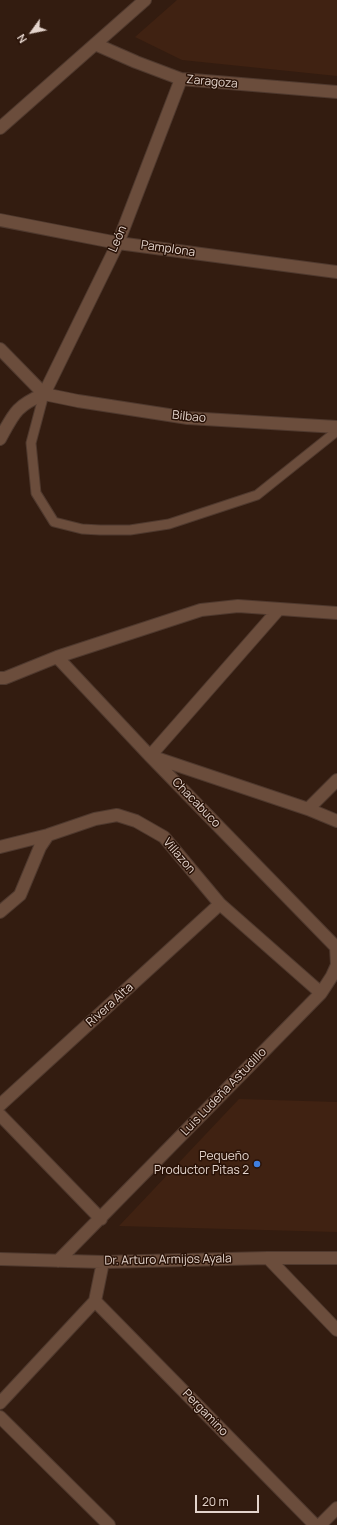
<!DOCTYPE html>
<meta charset="utf-8">
<style>
body{margin:0}
#map{position:relative;width:337px;height:1525px;overflow:hidden;background:#331c10;font-family:Manrope,sans-serif}
canvas{display:block}
.north{position:absolute;left:12px;top:12px;width:40px;height:40px;-webkit-text-stroke:3px #291207;paint-order:stroke;rotate:237deg;font-size:11px;font-weight:700;line-height:16px;text-align:center;color:#e4d4cc}
.north::after{content:'';display:block;margin:auto;width:14px;height:18px;background:#e4d4cc;clip-path:polygon(50% 0,100% 100%,50% 72%,0 100%)}
.scale{position:absolute;left:195px;top:1495px;width:64px;height:18px;box-sizing:border-box;border:2px solid #e4d4cc;border-top:0;padding-left:5px;font-size:12px;line-height:14px;white-space:nowrap;color:#e4d4cc;-webkit-text-stroke:3px #291207;paint-order:stroke}
</style>
<div id="map">
<canvas width="337" height="1525"></canvas>
<div class="north">N</div>
<div class="scale">20 m</div>
</div>
<script>
const c = document.querySelector('canvas').getContext('2d');
c.lineJoin = 'round';
function paint(path, color) { c.fillStyle = color; c.fill(path, 'evenodd'); }
function strokePath(path, color, width, dash) { c.strokeStyle = color; c.lineWidth = width; c.lineCap = dash ? 'butt' : 'round'; c.setLineDash(dash || []); c.stroke(path); }
function drawText(font, color, halo, rows, align = 'center') {
  c.font = font + ' Manrope,sans-serif'; c.lineWidth = 3; c.setLineDash([]); c.textBaseline = 'middle'; c.strokeStyle = halo; c.fillStyle = color; for (const [text, x, y, turn = 0] of rows) {
    c.save(); c.translate(x, y); c.rotate((+turn || 0) * Math.PI / 180); c.textAlign = isNaN(turn) ? turn : align; if (halo) c.strokeText(text, 0, 0); c.fillText(text, 0, 0); c.restore();
  }
}
const built = new Path2D(`
 M177,0H337V76L182,60L135,37Z
 M239,1099L337,1102V1232L119,1226Z`);
const lane = new Path2D(`
 M44,394L31,443L36,493L54,522L82,529L100,530H130L169,524L257,495L337,431`);
const street = new Path2D(`
 M95,44L136,62L181,79L337,92
 M0,128L145,0
 M0,220L118,243L337,272
 M0,349L44,394
 M44,394L118,243L181,79
 M44,394L78,401L188,418L337,427
 M0,439C14,413 16,406 44,394
 M279,609L150,756L308,809L337,821
 M57,657L150,756L337,948
 M0,678H5L57,657L201,610L238,606L337,613
 M308,809L337,780
 M0,847L48,835L95,819L117,815L136,821L164,837L220,904L321,993
 M0,912L20,895L40,847L48,835
 M0,1105L220,904
 M0,1115L101,1219
 M268,1258L337,1330
 M0,1259L103,1262L268,1258H337
 M58,1261L321,993L332,976L337,965L336,947
 M95,1301L315,1525
 M0,1403L95,1301L103,1262
 M0,1417L109,1525
 M320,1525L337,1508`);
const markers = [
 [257,1164,4,"#3f7fe0"]
];
const streetNames = [
 ["Zaragoza",212,82,5],
 ["León",118,239,-67],
 ["Pamplona",168,249,8],
 ["Bilbao",189,417,6],
 ["Chacabuco",196,803,46],
 ["Villazon",179,856,49],
 ["Rivera Alta",110,1005,-42],
 ["Luis Ludeña Astudillo",224,1092,-46],
 ["Dr. Arturo Armijos Ayala",168,1260,-1],
 ["Pergamino",205,1413,46]
];
const poiNames = [
 ["Pequeño",249,1157],
 ["Productor Pitas 2",249,1171]
];
paint(built, '#402212');
strokePath(lane, '#4f392e', 11);
strokePath(street, '#4f392e', 14);
strokePath(lane, '#6b4d3c', 9);
strokePath(street, '#6b4d3c', 12);
for (const [x, y, r, color] of markers) { const dot = new Path2D(); dot.arc(x, y, r, 0, 2 * Math.PI); c.fillStyle = color; c.fill(dot); strokePath(dot, '#291207', 1.5); }
drawText('12px', '#e4d4cc', '#291207', streetNames);
drawText('12px', '#e4d4cc', '#291207', poiNames, 'right');
</script>
